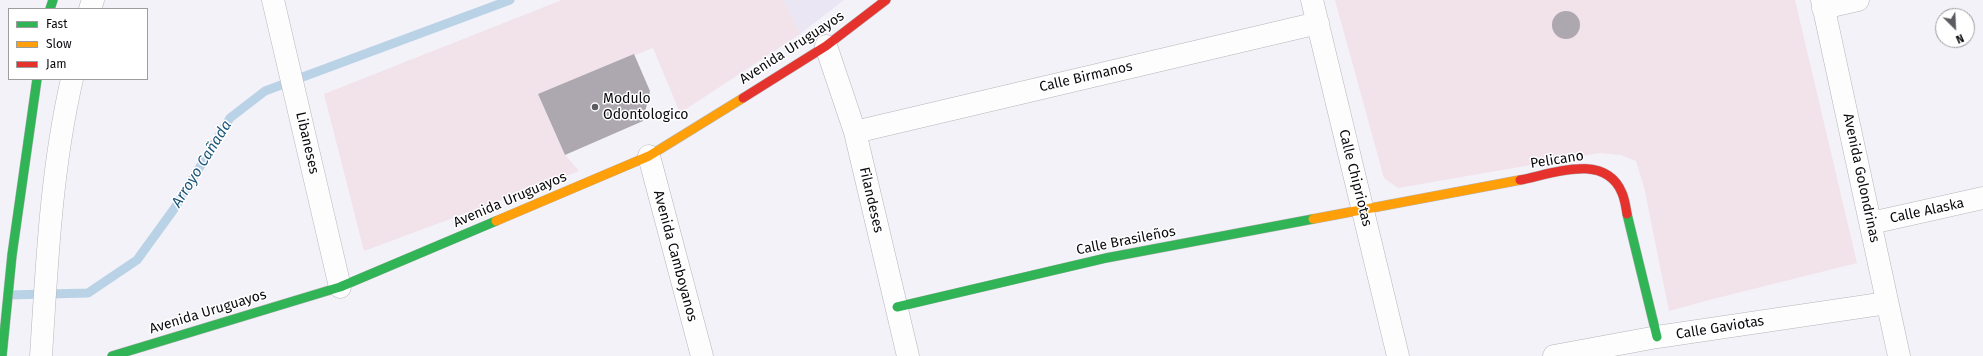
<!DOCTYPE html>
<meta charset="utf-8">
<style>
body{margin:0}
#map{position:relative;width:1983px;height:356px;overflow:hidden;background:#f3f2f8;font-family:"Fira Sans",sans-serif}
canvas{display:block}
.legend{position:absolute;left:8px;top:8px;width:140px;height:72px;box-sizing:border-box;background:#fff;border:1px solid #9d9d9f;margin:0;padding:5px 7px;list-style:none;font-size:12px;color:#0b0a0e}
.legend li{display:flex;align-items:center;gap:8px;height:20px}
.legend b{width:20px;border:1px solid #9d9d9f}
.north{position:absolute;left:1935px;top:8px;width:40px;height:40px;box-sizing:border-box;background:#fff;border:1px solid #9d9d9f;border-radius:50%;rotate:156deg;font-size:11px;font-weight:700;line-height:16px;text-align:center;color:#0b0a0e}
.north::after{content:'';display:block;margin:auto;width:14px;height:18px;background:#5c5b60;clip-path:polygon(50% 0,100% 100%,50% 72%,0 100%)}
</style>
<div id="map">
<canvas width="1983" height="356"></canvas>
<ul class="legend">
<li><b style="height:5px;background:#30b455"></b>Fast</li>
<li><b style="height:5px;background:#ff9f0a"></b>Slow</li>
<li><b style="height:5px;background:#e5322d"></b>Jam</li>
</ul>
<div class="north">N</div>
</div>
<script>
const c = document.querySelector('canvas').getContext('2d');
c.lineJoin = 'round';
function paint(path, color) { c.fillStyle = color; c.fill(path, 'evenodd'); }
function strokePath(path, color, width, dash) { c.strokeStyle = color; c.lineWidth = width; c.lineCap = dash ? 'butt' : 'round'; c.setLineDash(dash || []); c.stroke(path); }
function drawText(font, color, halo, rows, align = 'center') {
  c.font = font + ' "Fira Sans",sans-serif'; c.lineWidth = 3; c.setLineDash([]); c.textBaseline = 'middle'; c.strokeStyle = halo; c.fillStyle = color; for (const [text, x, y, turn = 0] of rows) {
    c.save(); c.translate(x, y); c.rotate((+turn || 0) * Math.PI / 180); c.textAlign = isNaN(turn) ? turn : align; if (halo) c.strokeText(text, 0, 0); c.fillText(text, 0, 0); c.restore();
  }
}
const built = new Path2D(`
 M783,0H844L800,34Z`);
const green = new Path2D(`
 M562,0H783L800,34L680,113L653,48L538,94L565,155L579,171L364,251L324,94Z
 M1335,0H1795L1857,263L1709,300L1669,311L1644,187L1636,161L1621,155L1600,153L1398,188L1384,178Z`);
const stream = new Path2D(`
 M8,295L88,293L137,260L174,209L230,118L265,91L510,0`);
const building = new Path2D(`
 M1552 25a14 14 0 1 1 28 0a14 14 0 1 1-28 0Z
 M634,54L650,91L643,121L565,155L538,94Z`);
const street = new Path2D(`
 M273,0L340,287
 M1312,0L1398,356
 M1822,0L1899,356
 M1823,8L1858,0
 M90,9L93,0
 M826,46L855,132L908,356
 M855,132L1318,23
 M649,156L702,356
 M1871,223L1983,198
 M41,356C47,263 51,170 72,79
 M1554,356L1657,337L1887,303`);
const fast = new Path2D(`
 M50,9L53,0
 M1627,214L1657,337
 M897,307L1106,258L1313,219
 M2,356L12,255L37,79
 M112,356L340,287L496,221`);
const slow = new Path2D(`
 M1313,219L1520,180
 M496,221L649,156L743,98`);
const jam = new Path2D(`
 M743,98L826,46L886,0
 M1520,180C1552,174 1605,152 1622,193C1625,200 1626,208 1627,214`);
const markers = [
 [595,107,4,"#5c5b60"]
];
const streetNames = [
 ["Avenida Uruguayos",792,48,-33],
 ["Calle Birmanos",1086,77,-13],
 ["Libaneses",307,143,77],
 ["Pelicano",1557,160,-9],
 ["Calle Chipriotas",1355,178,76],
 ["Avenida Golondrinas",1861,178,78],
 ["Avenida Uruguayos",510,200,-23],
 ["Filandeses",871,200,77],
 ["Calle Alaska",1927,211,-12],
 ["Calle Brasileños",1126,241,-11],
 ["Avenida Camboyanos",675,256,75],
 ["Avenida Uruguayos",208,312,-17],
 ["Calle Gaviotas",1720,328,-9]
];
const poiNames = [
 ["Modulo",603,99],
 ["Odontologico",603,115]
];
const waterNames = [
 ["Arroyo Cañada",202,164,-58]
];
paint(built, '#eae6f4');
paint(green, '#f2e2ea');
strokePath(stream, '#bad2e6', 9);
paint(building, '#ada8af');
strokePath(street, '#b6b5b9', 23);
strokePath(fast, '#b6b5b9', 10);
strokePath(slow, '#b6b5b9', 10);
strokePath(jam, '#b6b5b9', 10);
strokePath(street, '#fdfdfe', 22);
strokePath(fast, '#30b455', 9);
strokePath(slow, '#ff9f0a', 9);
strokePath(jam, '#e5322d', 9);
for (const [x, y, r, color] of markers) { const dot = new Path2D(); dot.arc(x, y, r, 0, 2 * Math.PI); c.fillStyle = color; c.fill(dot); strokePath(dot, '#fff', 1.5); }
drawText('14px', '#0b0a0e', '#fff', streetNames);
drawText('14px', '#0b0a0e', '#fff', poiNames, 'left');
drawText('italic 15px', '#1d5579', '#fff', waterNames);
</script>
